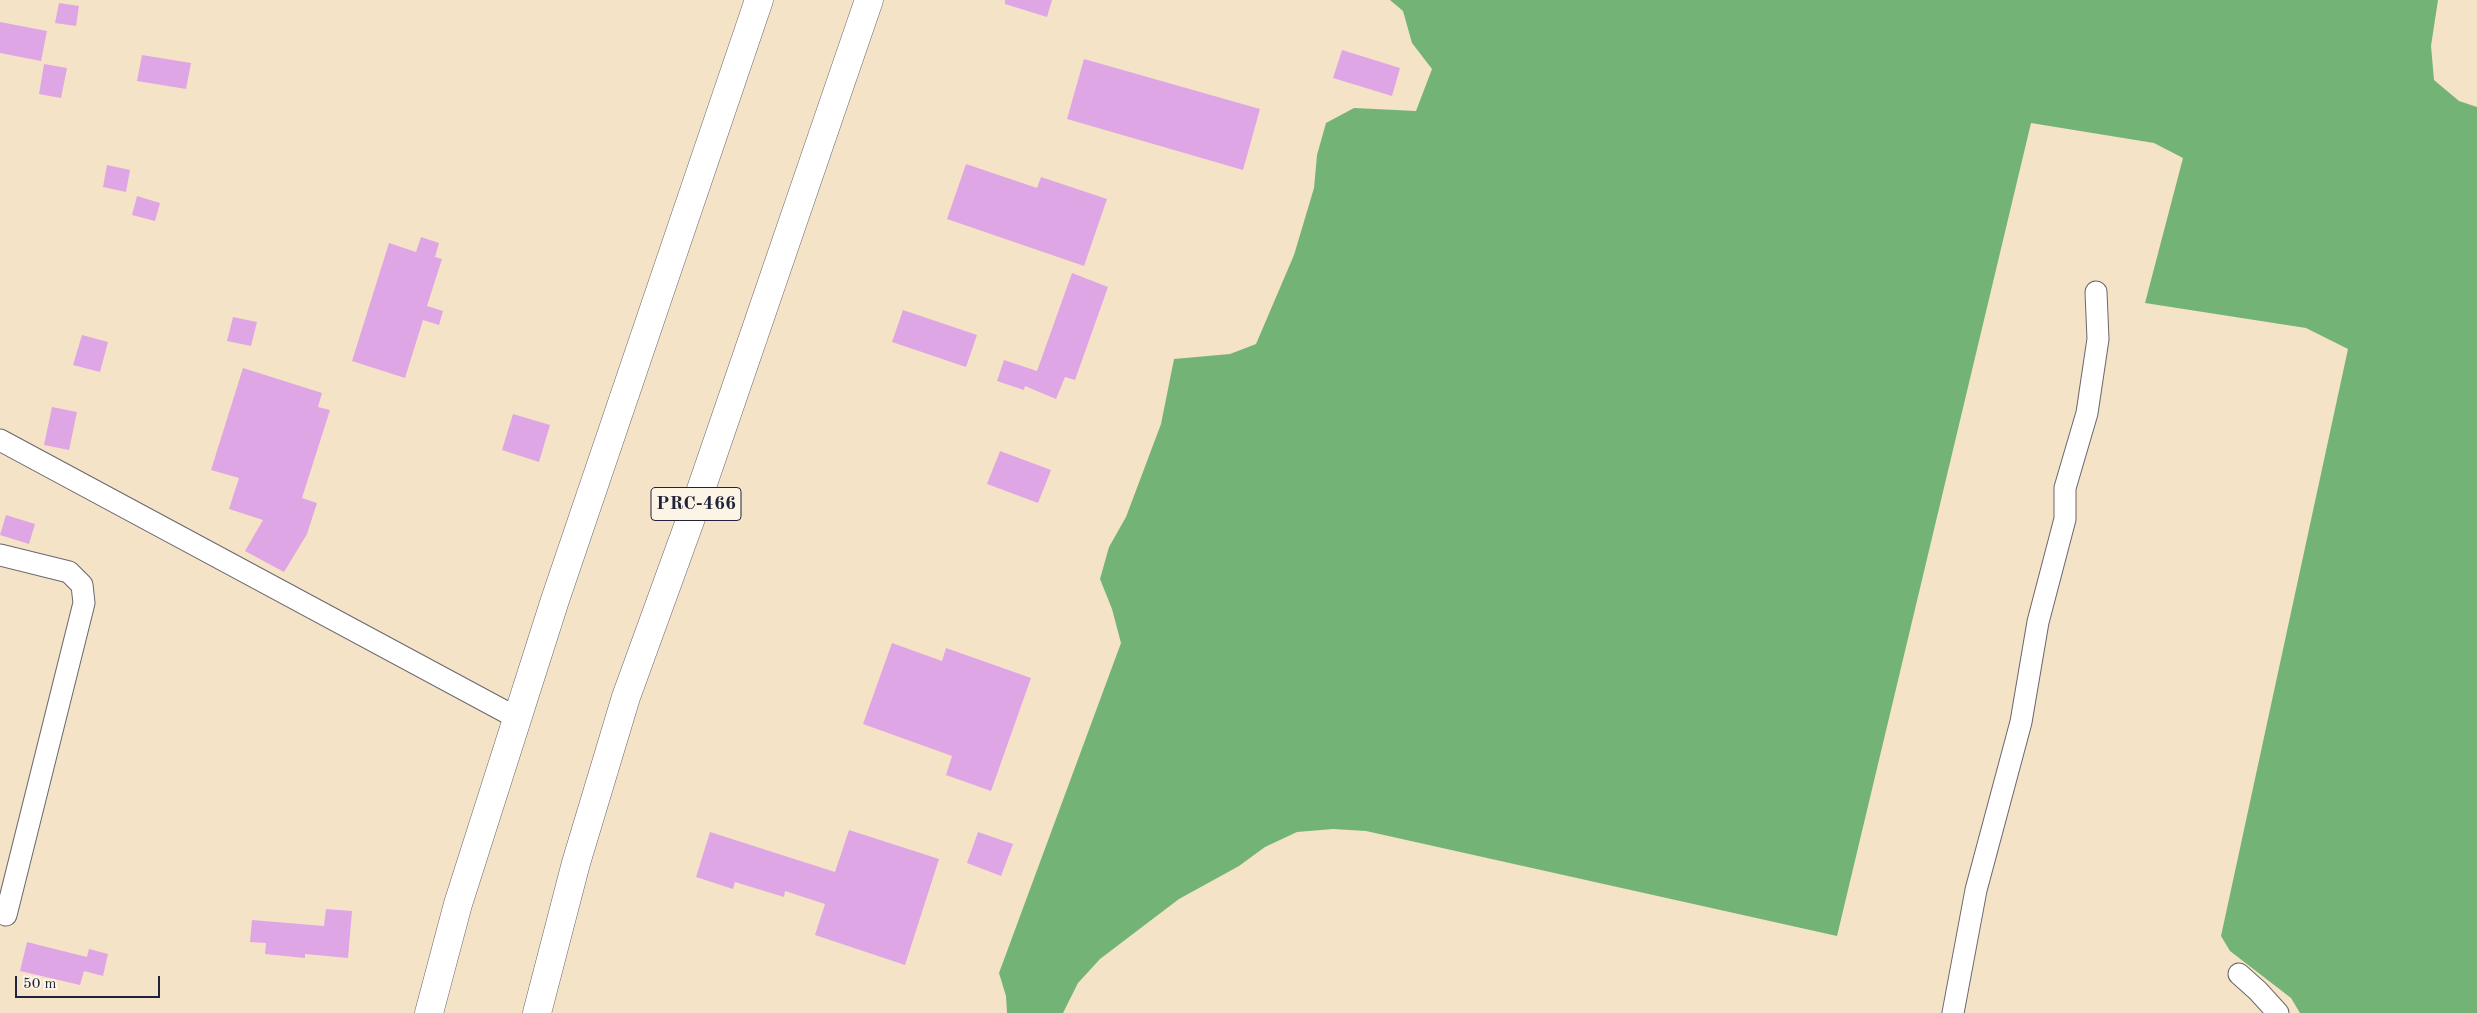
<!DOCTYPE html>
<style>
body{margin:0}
#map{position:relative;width:2477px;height:1013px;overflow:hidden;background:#f4e3c7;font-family:"Old Standard TT",serif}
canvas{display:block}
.scale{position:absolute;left:15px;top:976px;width:145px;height:22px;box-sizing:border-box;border:2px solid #22223b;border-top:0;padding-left:6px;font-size:15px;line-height:18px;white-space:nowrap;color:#22223b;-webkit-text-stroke:4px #fcf5e5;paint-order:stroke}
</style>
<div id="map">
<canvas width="2477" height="1013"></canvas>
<div class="scale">50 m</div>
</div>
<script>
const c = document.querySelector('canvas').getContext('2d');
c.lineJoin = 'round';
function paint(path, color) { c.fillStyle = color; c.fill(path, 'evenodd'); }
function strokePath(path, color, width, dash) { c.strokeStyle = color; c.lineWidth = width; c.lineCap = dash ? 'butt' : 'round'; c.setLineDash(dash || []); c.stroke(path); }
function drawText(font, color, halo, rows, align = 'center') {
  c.font = font + ' "Old Standard TT",serif'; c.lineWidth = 5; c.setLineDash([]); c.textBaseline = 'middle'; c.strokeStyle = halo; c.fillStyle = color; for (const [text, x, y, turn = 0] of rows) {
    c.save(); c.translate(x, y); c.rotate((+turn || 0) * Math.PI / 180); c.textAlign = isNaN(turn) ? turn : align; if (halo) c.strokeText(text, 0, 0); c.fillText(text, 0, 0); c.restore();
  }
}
const forest = new Path2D(`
 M1390,0H2438L2431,46L2434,80L2459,101L2477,107V1013H2300L2291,998L2230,951L2221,936L2348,349L2306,328L2145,303L2183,158L2154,143L2031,123L1837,936L1366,831L1333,829L1297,832L1265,847L1239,866L1179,899L1100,959L1078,983L1063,1013H1007L1006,996L999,973L1121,643L1112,609L1100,579L1109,547L1126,517L1161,424L1174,359L1230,354L1256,344L1294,255L1314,188L1317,155L1326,123L1354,108L1416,111L1432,69L1412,43L1403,11Z`);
const building = new Path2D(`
 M1005,0H1052L1047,17L1005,4Z
 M59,3L79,6L76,26L55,23Z
 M0,22L47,31L41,61L0,53Z
 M1342,50L1400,68L1392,96L1333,78Z
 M142,55L191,63L186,89L137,81Z
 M1084,59L1260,109L1243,170L1067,119Z
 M44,64L67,68L61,98L39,94Z
 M966,164L1037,188L1041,177L1107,199L1084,266L947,219Z
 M107,165L130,170L126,192L103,187Z
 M137,196L160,203L155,221L132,215Z
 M421,237L439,243L435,257L442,259L427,306L443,311L439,325L423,320L405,378L352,361L389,243L416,252Z
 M1072,273L1108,287L1075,380L1065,377L1056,399L1025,386L1024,390L997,381L1004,360L1037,371Z
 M903,310L977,335L966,367L892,342Z
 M233,317L257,322L251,346L227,341Z
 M82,335L108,342L100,372L73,365Z
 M243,368L322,393L318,407L330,410L302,498L317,503L307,534L284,572L245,551L263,520L229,509L239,478L211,470Z
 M52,407L77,412L69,450L44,445Z
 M513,414L550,425L539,462L502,450Z
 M1000,451L1051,470L1038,503L987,484Z
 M6,515L35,524L29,544L0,535Z
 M892,643L942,661L946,648L1031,678L991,791L946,775L952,756L863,724Z
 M849,830L939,859L905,965L815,935L825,904L785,891L784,897L735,882L733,889L696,877L710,832L835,872Z
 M978,832L1013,844L1001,876L967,863Z
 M326,909L352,911L348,958L305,954V958L265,954L266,943L250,942L252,920L324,926Z
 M27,942L87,957L89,949L108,954L103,976L84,971L80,985L20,971Z`);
const minor = new Path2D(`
 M0,440L517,718
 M0,555L69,572L82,585L84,603L6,915
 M2239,974L2258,991L2278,1013
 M1953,1013L1976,890L2021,722L2038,622L2065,519V488L2087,413L2098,339L2096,292`);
const trunk = new Path2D(`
 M429,1013L458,904L555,600L759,0
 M537,1013L576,863L626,697L695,507L869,0`);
const shields = [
 [696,504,90]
];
const shieldNames = [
 ["PRC-466",696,504]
];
paint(forest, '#73b476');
paint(building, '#dfa6e5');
strokePath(minor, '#6c666c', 23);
strokePath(trunk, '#6c666c', 29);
strokePath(minor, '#fff', 21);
strokePath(trunk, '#fff', 28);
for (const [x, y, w] of shields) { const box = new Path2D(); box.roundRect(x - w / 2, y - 16.5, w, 33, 4); c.fillStyle = '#fcf5e5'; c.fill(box); strokePath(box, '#22223b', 1); }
drawText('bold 19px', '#22223b', null, shieldNames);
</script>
